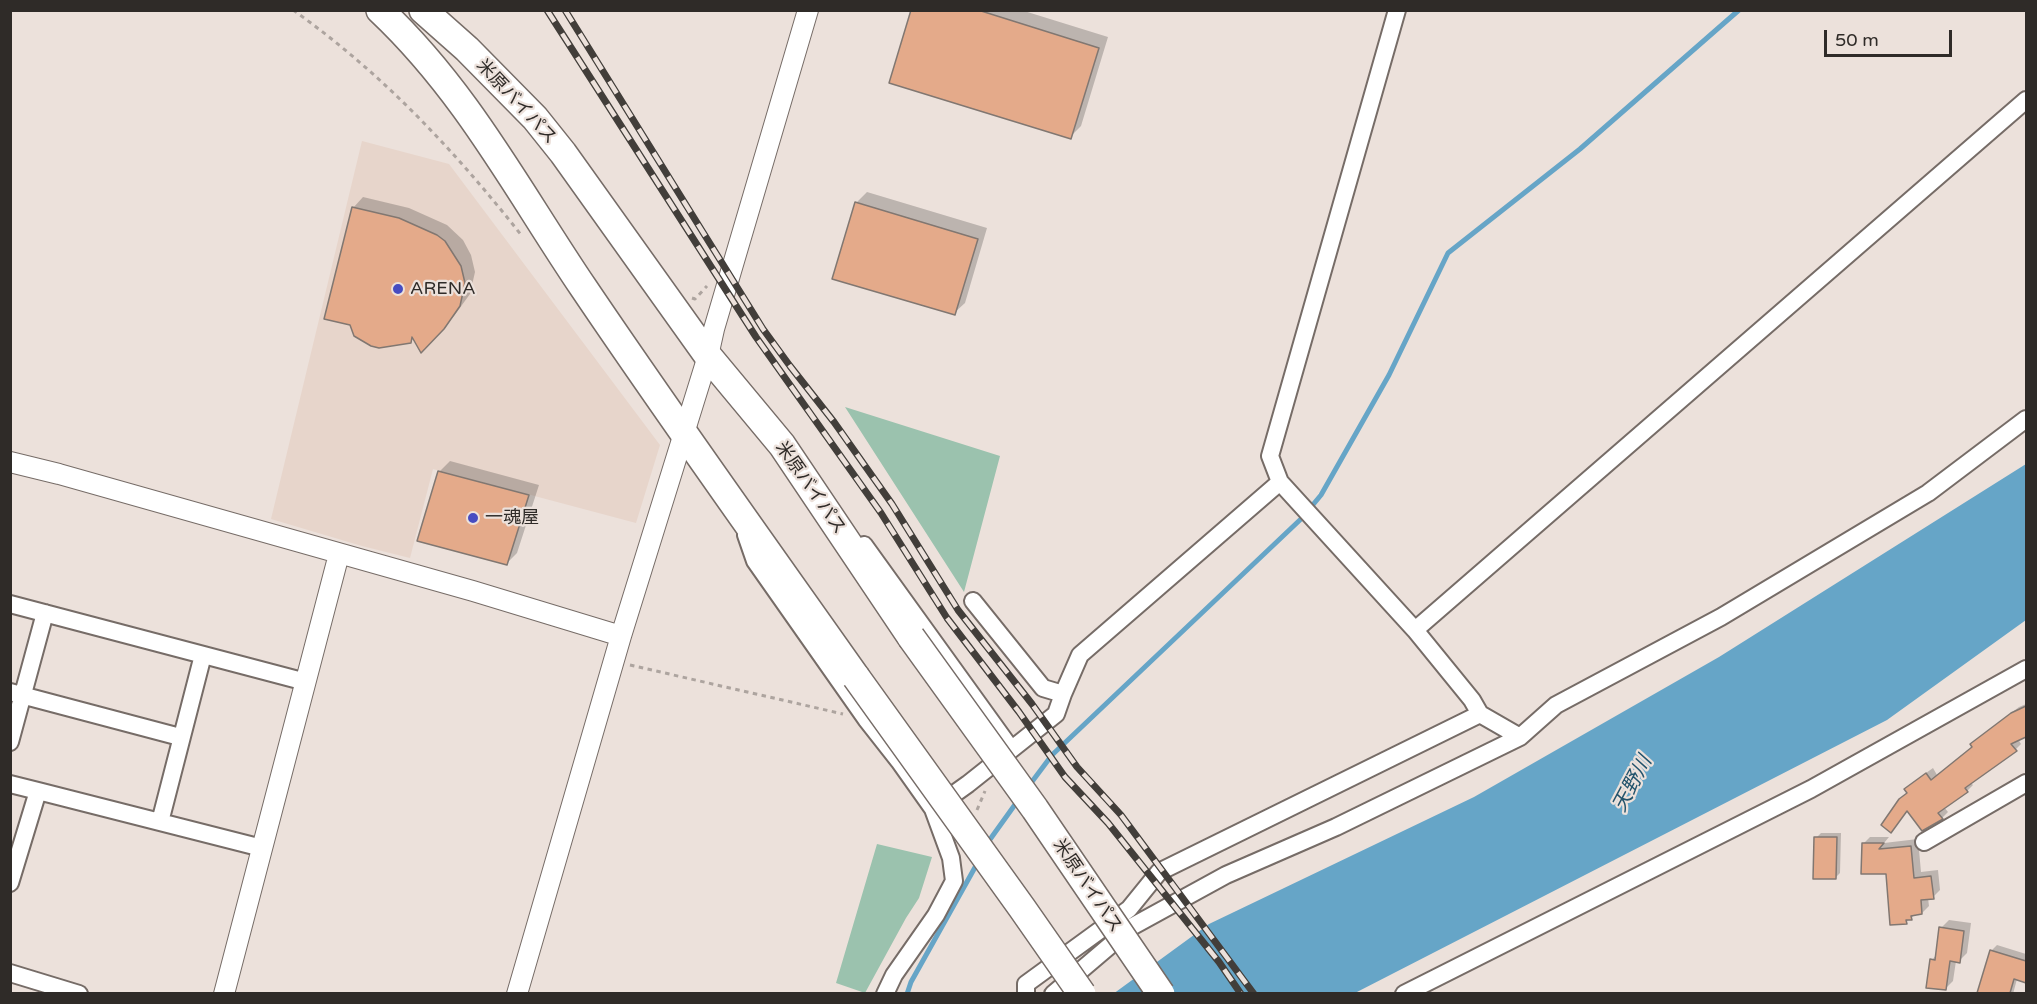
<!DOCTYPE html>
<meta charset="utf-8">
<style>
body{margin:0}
#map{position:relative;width:2037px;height:1004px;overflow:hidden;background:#ece1db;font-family:"Varela Round",sans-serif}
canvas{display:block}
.frame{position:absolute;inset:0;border:12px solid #2f2b28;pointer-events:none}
.scale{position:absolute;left:1824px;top:30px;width:128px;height:27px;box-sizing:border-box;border:3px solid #2f2b28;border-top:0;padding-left:8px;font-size:18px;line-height:21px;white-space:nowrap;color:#2f2b28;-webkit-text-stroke:4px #ece1db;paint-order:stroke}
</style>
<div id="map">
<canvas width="2037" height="1004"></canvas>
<div class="frame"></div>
<div class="scale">50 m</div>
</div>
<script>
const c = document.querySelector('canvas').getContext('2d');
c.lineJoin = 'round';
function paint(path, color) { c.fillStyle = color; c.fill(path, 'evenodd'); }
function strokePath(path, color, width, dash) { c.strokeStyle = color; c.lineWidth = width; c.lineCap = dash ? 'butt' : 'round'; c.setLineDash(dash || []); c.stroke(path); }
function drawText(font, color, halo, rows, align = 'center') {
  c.font = font + ' "Varela Round","Noto Sans JP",sans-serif'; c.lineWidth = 4.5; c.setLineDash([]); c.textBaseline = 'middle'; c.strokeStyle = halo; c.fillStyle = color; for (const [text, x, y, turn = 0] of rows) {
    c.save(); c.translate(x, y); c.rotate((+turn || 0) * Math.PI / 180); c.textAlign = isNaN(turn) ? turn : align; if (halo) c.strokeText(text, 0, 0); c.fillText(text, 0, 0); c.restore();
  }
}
const built = new Path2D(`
 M362,141L449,164L660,445L636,523L433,469L410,558L362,546L271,519Z`);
const green = new Path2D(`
 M845,407L1000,456L964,592Z
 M877,844L932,857L919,898L906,918L865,993L836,983Z`);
const water = new Path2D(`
 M2026,464V620L1887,720L1355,993L1113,994L1209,924L1474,797L1719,657Z`);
const shadow = new Path2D(`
 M913,10H1021L1108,37L1081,126L1070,137Z
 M867,192L987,228L965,303L954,313L856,203Z
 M363,197L409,208L447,225L463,240L471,255L475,272L470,294L454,316L421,350L414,338L410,341L353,208Z
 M450,461L539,485L517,553L507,563L439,472Z
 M2026,704V735L2018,739L2021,744L2016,749L1970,782L1973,785L1967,791L1944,807L1948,812L1942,818L1908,809L1891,831L1908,792L1906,789L1912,783L1933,768L1937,775L1974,746L1978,738L2019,707Z
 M1821,833H1841L1840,873L1835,878L1816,838Z
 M1870,837H1889L1884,843L1918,839L1921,872L1938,870L1940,890L1933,897L1928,898L1929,906L1922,913L1916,914L1906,922L1887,873L1863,844Z
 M1949,920L1971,923L1967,953L1959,961H1956L1953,981L1945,989L1932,960L1937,954L1941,928Z
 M1997,945L2026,954V981L2017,979L2013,994H1978L1992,950Z`);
const stream = new Path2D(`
 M1028,787L1052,755L1302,518L1321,495L1389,375L1448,253L1580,149L1739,10
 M986,845L1019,799
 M907,994L911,982L978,862`);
const building = new Path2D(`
 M911,10H978L1099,48L1071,139L889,83Z
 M855,202L978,239L955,315L832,279Z
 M352,207L399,218L437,235L445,241L461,266L465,283L460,306L444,329L421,353L412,337L411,343L379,348L371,346L354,336L350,325L324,319Z
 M438,471L529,495L507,565L417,541Z
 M2026,706V737L2011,744L2017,751L1965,788L1968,792L1938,813L1943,819L1922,831L1907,811L1891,833L1881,825L1899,799L1907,793L1904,789L1926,773L1931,780L1972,747L1970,744L2011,713Z
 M1814,837H1837L1836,879H1813Z
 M1862,843H1884L1879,849L1911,846L1914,878L1931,876L1934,899L1921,900L1922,914L1911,916L1912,920H1906L1907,924L1890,925L1886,874H1861Z
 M1939,927L1964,931L1960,963L1950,961L1946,990L1926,988L1930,959L1935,960Z
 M1990,950L2026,961V983L2014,979L2010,993H1977Z`);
const path = new Path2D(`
 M293,10C382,73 455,151 522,236
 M692,298L695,299L707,286
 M630,665L843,714
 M977,810L985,791`);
const minor = new Path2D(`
 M1397,10L1270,456L1280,482L1415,630L1472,700L1480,714L1520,737
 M746,535L755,561L866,719L899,761L933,809
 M864,545L1011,749
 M10,604L306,682
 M1415,630L2026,100
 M10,692L180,737
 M1063,694L1080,655L1280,482
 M10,742L45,613
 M10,784L38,791
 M160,822L203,655
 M1924,842L2026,783
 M10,883L38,791L262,848
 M10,973L79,994
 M885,994L894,975L936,915L954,881L951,858L933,809L968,784L1056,714L1063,694L1043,688L973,601
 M1026,994V984L1129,909L1159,872L1480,714
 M1053,994L1133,926L1226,875L1336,827L1520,737L1556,705L1721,617L1928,493L2026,419
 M1404,994L1811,789L2026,669`);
const tertiary = new Path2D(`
 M10,462L59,474L473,591L621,636
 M224,994L339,554
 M517,994L621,636L708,356L714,329L808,10`);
const trunk = new Path2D(`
 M380,10C467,92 518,191 583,287C672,419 765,548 856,677
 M423,10L467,49L535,118L563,153L708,356L782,445L911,637`);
const rail = new Path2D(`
 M547,10L756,337L881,513L947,618L1019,712L1065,777L1108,823L1219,962L1241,994
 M565,10L763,329L790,366L834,422L892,504L958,610L1032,704L1077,767L1121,815L1254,994`);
const trunkBridge = new Path2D(`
 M911,637L1035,809L1161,994
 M856,677L1022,908L1082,994`);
const markers = [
 [398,289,6,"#464cc1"],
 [473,518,6,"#464cc1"]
];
const streetNames = [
 ["米原バイパス",516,102,47],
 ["米原バイパス",810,488,55],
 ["米原バイパス",1087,886,56]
];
const poiNames = [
 ["ARENA",410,289],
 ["一魂屋",485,518]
];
const waterNames = [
 ["天野川",1633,784,-62]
];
paint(built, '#e7d5cb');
paint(green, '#9bc2ae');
paint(water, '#66a5c7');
paint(shadow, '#0003');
strokePath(stream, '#66a5c7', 5);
paint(building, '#e4aa8a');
strokePath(building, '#817771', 1.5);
strokePath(minor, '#766c67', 20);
strokePath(tertiary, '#766c67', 22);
strokePath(trunk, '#766c67', 30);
strokePath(path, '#ada49f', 3, [4.5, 4.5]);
strokePath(minor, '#fff', 16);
strokePath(tertiary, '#fff', 20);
strokePath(trunk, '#fff', 27);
strokePath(rail, '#423e3a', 7);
strokePath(rail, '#ece1db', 4.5, [14]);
strokePath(trunkBridge, '#766c67', 30, []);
strokePath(trunkBridge, '#fff', 27);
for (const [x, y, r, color] of markers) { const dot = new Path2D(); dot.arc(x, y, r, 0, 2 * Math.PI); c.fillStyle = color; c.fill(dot); strokePath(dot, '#ece1db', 2); }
drawText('18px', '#2f2b28', '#ece1db', streetNames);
drawText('18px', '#2f2b28', '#ece1db', poiNames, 'left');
drawText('italic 20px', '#22536c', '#ece1db', waterNames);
</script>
